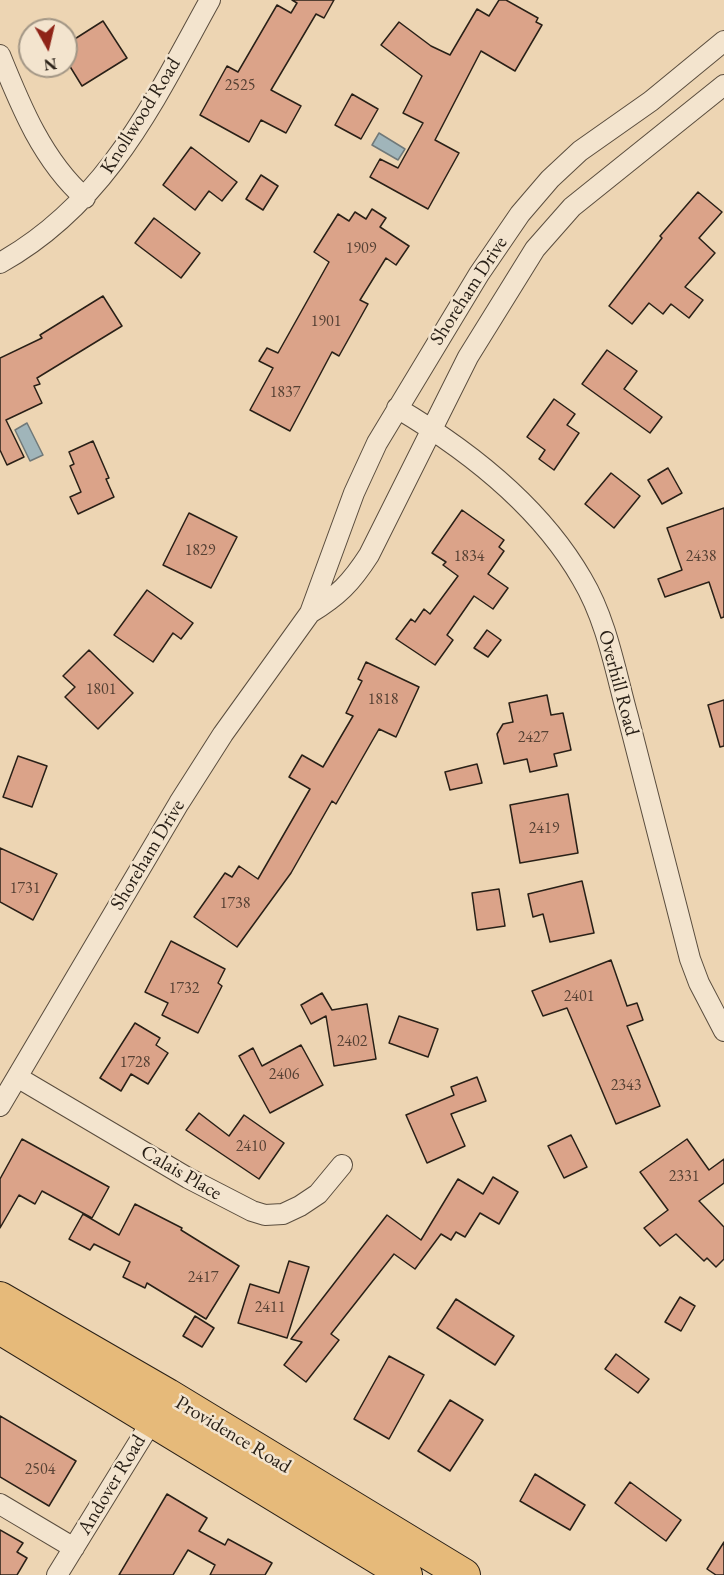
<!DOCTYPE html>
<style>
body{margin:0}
#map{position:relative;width:724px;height:1575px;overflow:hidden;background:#edd5b3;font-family:"EB Garamond",serif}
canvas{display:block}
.north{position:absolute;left:18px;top:18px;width:60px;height:60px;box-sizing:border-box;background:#f3e4ce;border:2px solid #a29685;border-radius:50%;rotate:172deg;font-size:16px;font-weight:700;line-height:24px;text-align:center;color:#292017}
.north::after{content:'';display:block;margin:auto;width:21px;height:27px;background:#8f2418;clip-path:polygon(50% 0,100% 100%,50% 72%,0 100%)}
</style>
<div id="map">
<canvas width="724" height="1575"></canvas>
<div class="north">N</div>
</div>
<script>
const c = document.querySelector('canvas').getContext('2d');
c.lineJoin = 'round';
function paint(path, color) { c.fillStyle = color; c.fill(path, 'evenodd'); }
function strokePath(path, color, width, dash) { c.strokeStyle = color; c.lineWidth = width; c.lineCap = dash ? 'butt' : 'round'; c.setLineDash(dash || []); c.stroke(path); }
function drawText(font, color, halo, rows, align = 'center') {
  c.font = font + ' "EB Garamond",serif'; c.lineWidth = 5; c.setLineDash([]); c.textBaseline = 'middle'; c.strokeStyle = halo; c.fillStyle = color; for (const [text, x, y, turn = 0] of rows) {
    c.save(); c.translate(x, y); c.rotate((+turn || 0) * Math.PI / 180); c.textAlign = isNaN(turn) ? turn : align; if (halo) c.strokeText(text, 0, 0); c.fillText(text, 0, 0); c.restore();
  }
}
const water = new Path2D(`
 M379,133L405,149L398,160L372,145Z
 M27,423L43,455L30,461L15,430Z`);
const building = new Path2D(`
 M292,0H334L324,18L316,14L271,90L301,106L286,133L261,120L249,142L200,115L227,66L238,72L277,5L291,13L297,3Z
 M499,0H506L538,18L536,22L542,25L515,71L481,51L435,140L459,153L428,209L370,177L380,159L398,168L423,123L403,113L422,76L381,45L399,22L431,46L450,55L477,9L489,16Z
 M103,21L127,58L82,86L66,60V53L74,48L70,42Z
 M352,94L378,109L361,139L335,125Z
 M191,147L237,182L222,201L209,191L195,210L163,185Z
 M261,175L278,186L263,210L246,199Z
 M698,192L722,212L699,238L715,253L685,287L703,300L689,318L671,304L663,314L649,303L632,324L609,306L662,238L660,236Z
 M372,209L386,218L380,227L409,246L396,265L386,258L360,300L368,304L339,356L332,352L290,431L250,410L273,368L259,361L267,348L278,353L329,262L314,252L338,214L349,221L355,212L366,219Z
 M154,218L200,253L181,278L135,243Z
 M103,296L122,326L37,378L40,384L34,386L42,403L6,420L24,457L7,465L0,450V358L42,338L40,335Z
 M607,350L637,371L624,389L662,417L650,433L582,384Z
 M554,399L575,414L567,425L579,433L554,470L539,459L545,450L527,437Z
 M93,441L109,478L106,479L114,497L78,514L70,497L81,492L70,466L74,464L69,452Z
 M668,468L682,493L662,504L648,480Z
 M611,473L640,496L614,528L585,504Z
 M724,508V617L721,618L709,582L665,597L658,579L682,570L667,528Z
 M462,510L504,540L499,547L504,551L488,574L508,588L493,609L474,596L447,635L453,640L435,665L396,639L411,619L415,622L424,609L430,614L458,576L443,565L446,562L432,553Z
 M189,513L237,537L211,588L163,565Z
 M147,590L193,623L181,639L173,633L153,662L114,635Z
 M487,630L501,640L488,657L474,648Z
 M89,650L133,693L98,729L65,697L75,687L63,676Z
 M366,662L419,687L396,737L379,729L336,804L332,801L291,873L237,947L194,917L225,873L232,877L239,866L258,879L310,789L289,777L302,755L323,767L353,716L346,713L362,681L358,679Z
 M547,695L551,715L563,713L571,750L554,754L557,766L530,772L527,759L504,764L497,734L503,724L513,722L509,703Z
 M724,700V746L720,747L708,705Z
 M18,756L47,766L32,807L3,797Z
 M477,764L482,783L450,790L445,772Z
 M568,794L578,853L520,863L510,805Z
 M0,848L57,874L33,920L0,902Z
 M582,881L594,933L550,942L543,914L533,917L528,894Z
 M499,889L505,926L477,930L472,893Z
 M171,941L225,969L218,983L222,986L198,1033L162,1015L168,1003L145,992Z
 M611,960L627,1006L637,1003L643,1020L627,1026L660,1106L616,1124L567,1008L543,1016L532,991Z
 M322,993L332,1010L367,1004L376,1059L334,1066L326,1016L311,1024L301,1005Z
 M399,1016L438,1029L428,1057L389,1043Z
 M135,1023L160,1038L156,1045L168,1053L148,1084L131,1074L121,1091L100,1078Z
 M301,1045L323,1085L270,1113L239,1056L253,1048L262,1066Z
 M477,1077L486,1101L451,1114L465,1146L427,1163L406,1115L454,1095L451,1087Z
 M199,1113L229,1136L244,1115L284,1143L259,1179L186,1130Z
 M571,1135L587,1167L564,1178L548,1146Z
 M22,1139L109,1187L92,1218L42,1191L35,1204L19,1195L0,1228V1179Z
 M687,1139L709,1170L724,1159V1183L699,1201L724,1227V1259L716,1267L707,1258L704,1261L676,1234L660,1246L644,1228L668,1210L640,1172Z
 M493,1177L518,1192L499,1224L480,1213L465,1237L456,1232L451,1240L441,1234L415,1269L394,1254L331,1334L339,1340L306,1382L284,1365L302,1342L291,1339L387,1215L421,1240L458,1179L483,1194Z
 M135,1204L182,1228L181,1230L239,1266L206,1319L147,1283L145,1288L123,1277L130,1262L94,1244L90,1250L69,1239L83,1214L119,1235Z
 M289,1261L309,1267L287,1338L238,1323L250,1284L279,1293Z
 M680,1297L695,1306L681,1331L665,1322Z
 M456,1299L514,1336L495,1365L437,1328Z
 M195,1316L214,1328L202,1347L183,1336Z
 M616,1354L649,1379L638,1393L605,1369Z
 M389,1356L424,1375L389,1439L354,1419Z
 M450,1400L483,1420L450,1471L418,1451Z
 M0,1416L76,1461L49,1506L0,1477Z
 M535,1474L585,1505L570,1530L520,1501Z
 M630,1482L681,1520L666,1541L615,1503Z
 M167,1494L207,1518L199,1531L225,1545L228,1539L272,1563L265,1575H210L215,1565L188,1550L173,1575H119Z
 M0,1530L23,1543L17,1552L27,1558L17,1575H0Z
 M724,1542V1575H716L707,1569Z`);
const street = new Path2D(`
 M0,55C21,107 43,161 85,198
 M0,263C107,203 153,103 210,0
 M397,408C468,450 540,506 582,579C607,621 615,670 628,717C649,797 669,878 690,959L699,983L724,1031
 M310,613C338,596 351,583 369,555L468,357L535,249L572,207L724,85
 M17,1077L188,1178L252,1211L265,1215L283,1214L300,1206L318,1194L342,1165
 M0,1106L179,803L223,734L310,613L354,493L377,443L479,274L520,214L550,179L580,151L651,101L724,41
 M0,1504L74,1548
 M57,1575L158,1411`);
const primary = new Path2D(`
 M0,1298L168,1395L464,1575
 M0,1328L406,1575`);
const numberNames = [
 ["2525",240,86],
 ["1909",361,249],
 ["1901",326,322],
 ["1837",285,393],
 ["1829",200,551],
 ["1834",469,557],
 ["2438",701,557],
 ["1801",101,690],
 ["1818",383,700],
 ["2427",533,738],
 ["2419",544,829],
 ["1731",25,889],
 ["1738",235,904],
 ["1732",184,989],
 ["2401",579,997],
 ["2402",352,1042],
 ["1728",135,1063],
 ["2406",284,1075],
 ["2343",626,1086],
 ["2410",251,1147],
 ["2331",684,1177],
 ["2417",203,1278],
 ["2411",270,1308],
 ["2504",40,1470]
];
const streetNames = [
 ["Knollwood Road",141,116,-58],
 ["Shoreham Drive",469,291,-57],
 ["Overhill Road",618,683,75],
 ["Shoreham Drive",148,855,-59],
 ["Calais Place",181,1173,30],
 ["Providence Road",233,1435,31],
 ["Andover Road",112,1485,-59]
];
paint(water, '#a0b5ba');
strokePath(water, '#707979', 1.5);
paint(building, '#dba389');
strokePath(building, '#292017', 1.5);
strokePath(street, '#5a4d3e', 22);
strokePath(primary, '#292017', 34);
strokePath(street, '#f3e4ce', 20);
strokePath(primary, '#e6ba7a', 32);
drawText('16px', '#564134', null, numberNames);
drawText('20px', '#292017', '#f3e4ce', streetNames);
</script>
